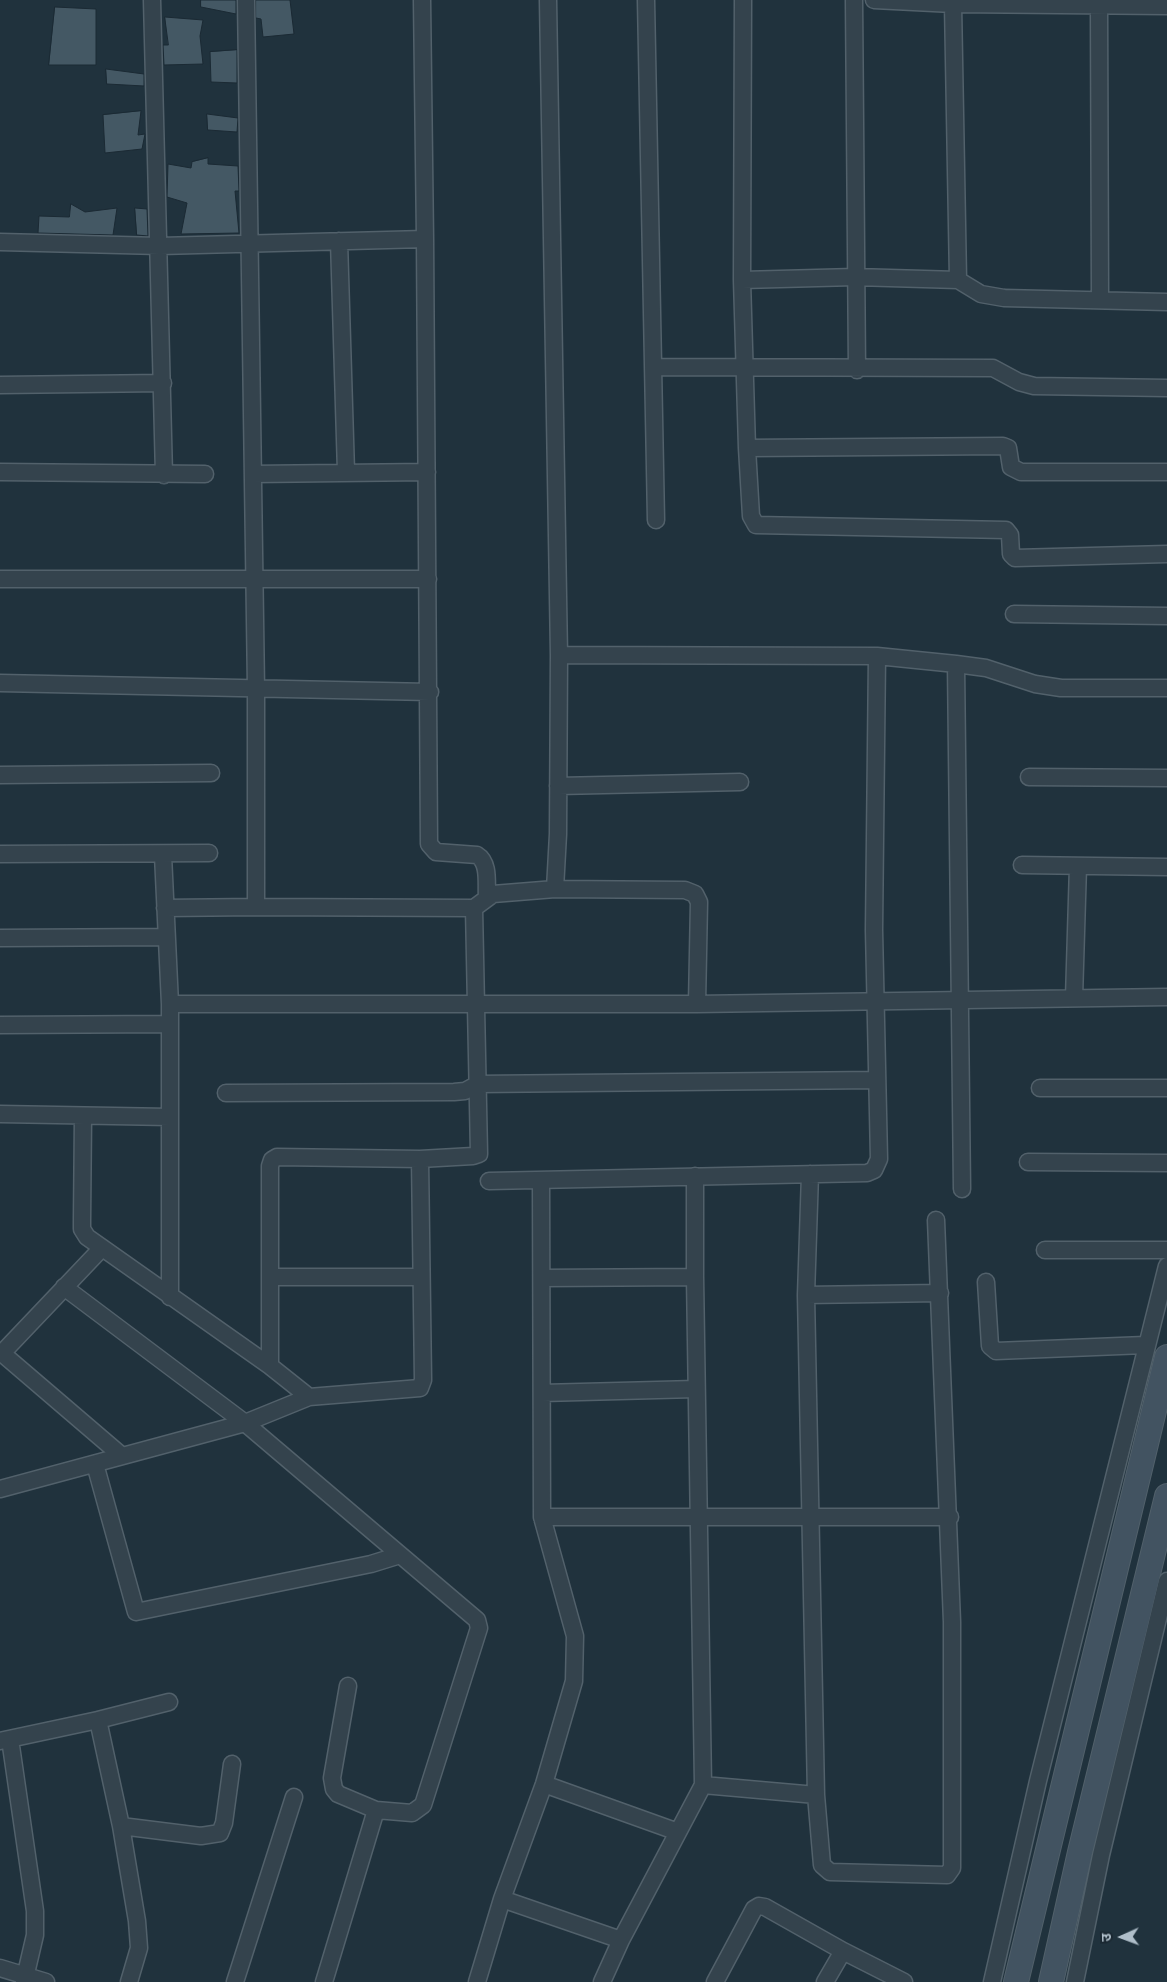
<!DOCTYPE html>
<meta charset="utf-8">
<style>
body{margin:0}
#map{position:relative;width:1167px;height:1982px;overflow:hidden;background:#20323d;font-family:Rubik,"Noto Sans Devanagari",sans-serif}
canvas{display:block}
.north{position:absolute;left:1097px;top:1912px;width:50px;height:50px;-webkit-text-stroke:4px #1a2832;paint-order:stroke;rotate:268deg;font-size:14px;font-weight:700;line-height:20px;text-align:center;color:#afbec9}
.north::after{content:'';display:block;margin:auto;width:18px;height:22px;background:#afbec9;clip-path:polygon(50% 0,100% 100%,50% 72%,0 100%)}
</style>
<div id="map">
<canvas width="1167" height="1982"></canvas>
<div class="north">उ</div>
</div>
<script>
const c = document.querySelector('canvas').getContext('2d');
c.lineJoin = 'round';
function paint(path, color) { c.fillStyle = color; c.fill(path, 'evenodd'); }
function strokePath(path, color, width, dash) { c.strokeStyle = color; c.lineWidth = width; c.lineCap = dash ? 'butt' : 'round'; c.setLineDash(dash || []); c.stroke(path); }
const building = new Path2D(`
 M201,0H236V14L201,7Z
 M256,0H290L294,34L263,37L261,19L256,18Z
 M55,7L96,9V65H49Z
 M165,17L203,20L200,36L203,64L164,65L163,45H168Z
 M237,50V83L211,82L210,52Z
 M106,69L144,74V86L107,84Z
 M141,111L138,135L145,134L142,149L105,153L103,115Z
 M207,114L238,118L237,132L208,130Z
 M208,158V164L238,166L239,191H235L239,233L181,234L187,203L167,197L168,164L191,168L192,162Z
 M71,204L85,212L117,208L113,235L38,233L39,216L69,217Z
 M135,208L147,209L148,236L137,235Z`);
const street = new Path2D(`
 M152,0L164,475
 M246,0L256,688V907L474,908L493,894L555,889
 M548,0L559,655L558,834L555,889L685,890L695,894L699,902L697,1004
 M646,0L656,520
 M743,0L742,280L747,448L1003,446L1008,448L1011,467L1021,472H1167
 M854,0L857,370
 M953,4L1167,6
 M1099,5L1100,300
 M425,239L429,844L436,852L477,855C490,863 486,884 487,898
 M339,241L346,472
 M0,242L160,246L425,239L422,0
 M742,280L855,277L958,280L953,4L874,0
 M958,280L981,294L1004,298L1167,302
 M654,367L993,368L1019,382L1034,386L1167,388
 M0,385L163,383
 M747,448L751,516L756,525L1006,530L1010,535L1011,554L1015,558L1167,554
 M0,472L205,474
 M253,474L427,472
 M0,579H428
 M1014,614L1167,616
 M559,655L877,656L956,664L962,1189
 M956,664L986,668L1035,684L1061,688H1167
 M0,683L430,692
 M0,775L211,773
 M1029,777L1167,778
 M558,786L740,782
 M0,854L209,853
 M163,855L170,1004V1297
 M1022,865L1167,867
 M165,908L256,907
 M0,938L165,937
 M1074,998L1078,866
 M170,1004H697L1167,997
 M0,1025L169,1024
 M1040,1088H1167
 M226,1093L454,1092L465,1091L478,1084L877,1080
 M0,1114L170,1117
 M1028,1162L1167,1163
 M810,1174L806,1295L816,1795L822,1865L830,1872L947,1875L952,1868V1622L936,1220
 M489,1181L867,1173L874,1170L879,1159L874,930L877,656
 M101,1249L5,1350L4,1355L122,1456
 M1045,1250H1167
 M270,1277H421
 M542,1278L695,1277
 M986,1282L990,1346L996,1351L1145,1345
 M64,1287L245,1423L477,1620L479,1628L423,1805L412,1813L376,1810L324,1982
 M806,1295L940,1293
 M270,1366V1166L272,1160L277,1157L420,1159L473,1156L479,1154L474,908
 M542,1393L696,1389
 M309,1397L420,1388L423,1380L420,1159
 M95,1464L136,1612L371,1564L400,1555
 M0,1489L245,1423L309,1397L270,1366L87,1237L82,1229V1221L83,1117
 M542,1517H950
 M348,1686L332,1778L334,1789L338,1794L376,1810
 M98,1720L169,1702
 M10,1739L35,1911V1935L24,1982
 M0,1741L98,1720L121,1826L137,1921L139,1948L129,1982
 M544,1784L678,1832
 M703,1785L816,1795
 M121,1826L201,1836L220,1833L224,1823L232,1764
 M502,1899L621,1940
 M843,1951L904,1982
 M0,1968L46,1982
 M235,1982L294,1797
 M477,1982L502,1899L544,1784L574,1681L575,1636L542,1517L541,1181
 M602,1982L621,1940L703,1785L695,1277V1176
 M715,1982L754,1909L759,1906L765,1907L843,1951L825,1982
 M992,1982L1038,1781L1167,1266
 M1075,1982L1101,1855L1167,1581`);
const secondary = new Path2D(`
 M1016,1982L1167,1357
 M1051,1982L1080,1852L1167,1496`);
paint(building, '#445864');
strokePath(building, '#1b2a34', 1);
strokePath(street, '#52616b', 19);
strokePath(secondary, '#52616b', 26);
strokePath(street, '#34434d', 16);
strokePath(secondary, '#425361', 24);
</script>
